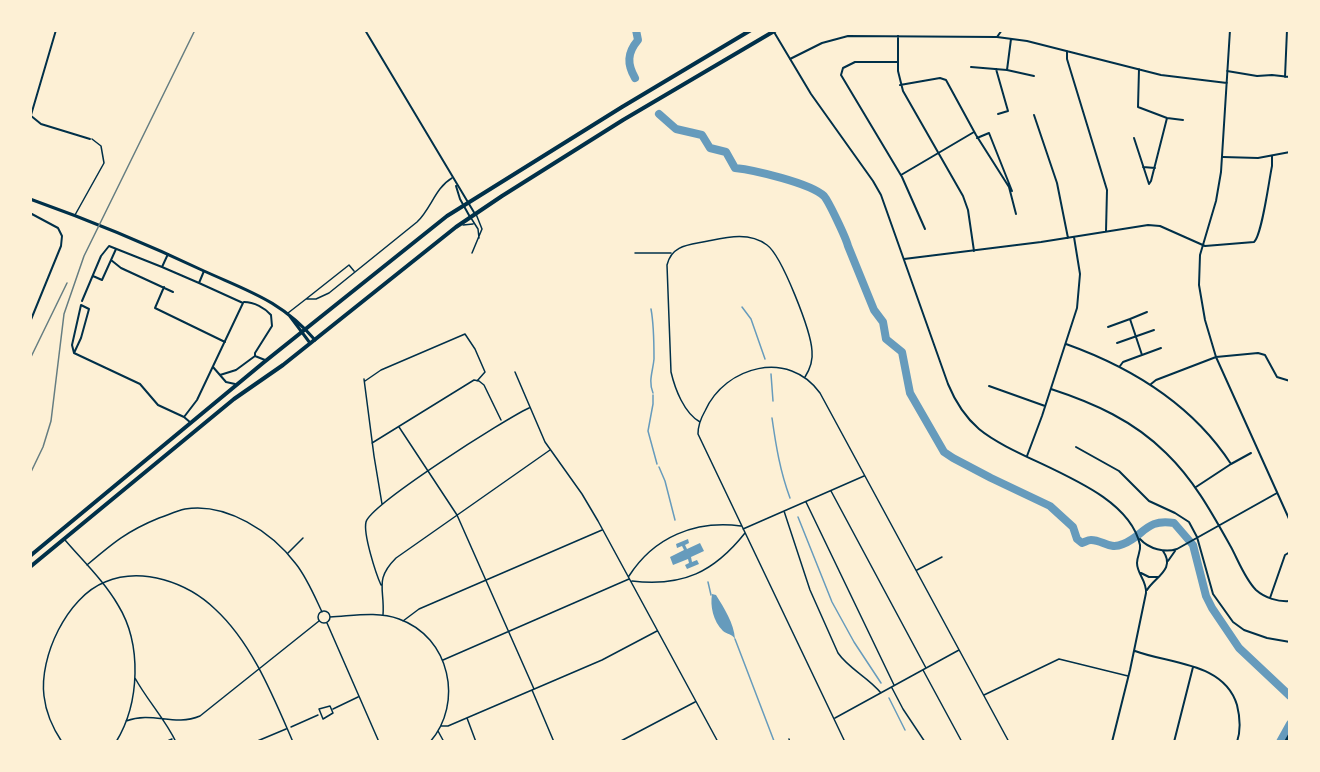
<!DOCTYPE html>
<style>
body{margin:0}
#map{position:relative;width:1320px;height:772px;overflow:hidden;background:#fdf0d5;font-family:"Zilla Slab",serif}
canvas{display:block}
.frame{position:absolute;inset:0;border:32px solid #fdf0d5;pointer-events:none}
</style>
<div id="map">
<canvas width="1320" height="772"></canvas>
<div class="frame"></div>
</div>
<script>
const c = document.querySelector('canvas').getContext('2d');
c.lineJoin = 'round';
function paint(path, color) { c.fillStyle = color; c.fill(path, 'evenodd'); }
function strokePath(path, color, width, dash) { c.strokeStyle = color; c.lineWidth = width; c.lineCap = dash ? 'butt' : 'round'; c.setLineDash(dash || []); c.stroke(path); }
const water = new Path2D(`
 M688,539L689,543L685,545L687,549L700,543L704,551L691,557L692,562L697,560L699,564L687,569L685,565L689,563L688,559L673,565L670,557L684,550L682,546L677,548L676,544Z
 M712,594L716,595C724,608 734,623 735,639C731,633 728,635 723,631C713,621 710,606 712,594Z`);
const stream = new Path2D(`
 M742,307L751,319L765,359
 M651,309C654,325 654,342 654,359C653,371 648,381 653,393
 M771,374L773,401
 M653,395V404L648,431L657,464
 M772,418C776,446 780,471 790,498
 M659,467L665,481L675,520
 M798,517L832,602L854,642L881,683
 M708,582L711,595
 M735,639L774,741
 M889,698L905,730`);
const river = new Path2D(`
 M635,78C627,64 627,53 638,40L636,30
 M659,114L676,129L702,135L710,148L726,152L735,168C754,170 810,183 824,196C829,202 846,238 848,246L874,310L883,322L886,339L902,352L910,393L944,452L953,458L991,478L1050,506L1073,527L1077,539L1082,543C1085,542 1088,540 1091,540C1103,540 1109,550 1123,544C1144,536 1146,518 1174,523L1193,545L1206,596L1212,608L1239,648L1290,696
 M1280,742L1290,724`);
const service = new Path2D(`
 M75,215L104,163L101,146L92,139
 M471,218L478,229L479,238
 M463,225L473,224
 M472,253L482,229L476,214
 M306,299L349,265L354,271
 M288,313L306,299H316L329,293L417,222C431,209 435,188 452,178`);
const pedestrian = new Path2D(`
 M635,253H671
 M515,372L545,442L582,494L598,521L718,742
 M364,379L374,456L382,504
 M365,381L381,370L465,334L475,349L485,372L477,381
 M700,422C684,413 675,389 671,372L667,265C672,244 691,245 708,241C728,237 749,232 767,245C782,256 811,331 812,351C813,360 810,369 805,377
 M399,427L457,515L534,689
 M372,443L474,380L479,381L484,385L501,420
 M831,491L926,668
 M806,502L894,685
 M784,511L810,590L838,653C849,669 868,677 881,693
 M743,529L864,476
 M65,540C83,561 104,581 118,605C142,644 140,703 116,742
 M288,553L303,538
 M87,565C113,543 127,531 159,518C168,515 176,511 185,509C226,502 272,532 296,564C307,578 314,595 322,612
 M917,570L942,557
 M629,576C654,537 695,520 741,526
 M632,581C683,587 714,572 745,533
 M381,585C376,574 363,534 366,522C371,504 505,419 529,408
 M318 617a6 6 0 1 1 12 0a6 6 0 1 1-12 0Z
 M383,615C385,589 374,580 396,558L550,450
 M330,617C353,616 377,611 399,619C450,637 464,703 430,742
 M403,621L419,609L602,530
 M327,623L379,742
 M443,660L629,579
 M923,670L962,742
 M135,678C147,700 165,719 176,742
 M892,688L903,709L925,742
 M532,690L554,742
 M984,695L1059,659L1128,676
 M330,706L333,713L323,719L319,709Z
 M333,709L358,697
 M467,718L476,742
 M835,718L959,650
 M126,721C153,711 174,727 200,716L319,621
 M441,726H448L602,660L657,631
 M291,727L318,715
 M438,731L444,742
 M789,739L790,742
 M62,742C52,727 46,714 44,696C39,657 67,597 105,582C142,566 188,583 215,609C252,643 273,696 293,742
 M165,742L172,739
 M255,742L286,729
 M619,742L695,702
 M845,742L698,434C698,426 701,418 705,411C725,366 789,349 820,393L1009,742`);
const minor = new Path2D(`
 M365,30L475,214
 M1230,30L1221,172L1216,201L1200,255L1199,285L1205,320L1216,357L1290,521
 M774,32L811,94L873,181L881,195L948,384C955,401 964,416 979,429C1021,464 1127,485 1140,545C1141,552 1137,556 1137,563C1137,574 1147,581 1146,593L1130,670L1112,742
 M898,36V71L903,91L963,196L968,210L974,251
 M997,37L1002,30
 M1067,51V59L1107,190L1106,231
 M790,59L822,43L848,36L997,37L1027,41L1161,75L1227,83
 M897,62H855L843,68L841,75L902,177L925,229
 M971,67L1007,70L1034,76
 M996,69L1008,111L998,114
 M1139,69L1138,107L1167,118L1183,120
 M1007,70L1011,39
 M1227,71L1257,76L1272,75L1290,77
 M1285,77L1287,30
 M900,85L940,78L946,80L976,135L1009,187L1016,214
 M30,115L41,124L90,139
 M31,115L56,30
 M1034,115L1057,183L1068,238
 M977,138L989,133L1012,191
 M1134,138L1149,184
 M1223,157L1258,158L1290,152
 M1143,167L1155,168
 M901,175L974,132
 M1149,184L1151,181L1167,118
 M456,186L460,199L470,217
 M30,213L58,228L62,236L61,246L30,322
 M168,254L162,267L199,283L204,271
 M904,259L1041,242L1148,225L1160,226L1205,246L1254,242C1262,235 1269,180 1272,166V156
 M111,260L121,268L173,292
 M93,276L102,280L116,249
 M164,287L155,308L225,342
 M82,301L101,256L109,246L162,267
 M244,302C254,302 265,308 271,315L272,326L255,353V356L265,360
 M1108,327L1130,319
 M1117,343L1154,330
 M1066,344C1133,368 1192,404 1231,464L1251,453
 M74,353L81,338L89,309L81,305L72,345L74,353L140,384L158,405L184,417
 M1142,355L1130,319L1147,312
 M1120,366L1123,362L1161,348
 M213,367L226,382L235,384
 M220,375L236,370L255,356
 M1151,384L1156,380L1216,357L1258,353L1265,355L1277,377L1290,381
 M989,386L1045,406
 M1051,389C1094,403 1134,421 1166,453C1194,480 1212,513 1231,547C1238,560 1245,579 1256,590C1265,598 1278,602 1290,601
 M191,423L184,417L197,400L243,303L199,283
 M1076,447L1119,471L1149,501L1175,513L1189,522L1197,537L1213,594L1233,622L1244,630L1267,638L1290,642
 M1027,456L1042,416L1077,308L1080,274L1074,237
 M1196,487L1231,464
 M1140,539C1149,549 1165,553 1177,549L1277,493
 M1168,561L1175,551
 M1141,573L1149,577H1158
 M1147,590C1155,577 1176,569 1163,551
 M1270,598L1285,555L1290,552
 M1135,651C1169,664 1224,662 1237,705C1240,717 1241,730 1237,742
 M1174,742L1193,667`);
const tertiary = new Path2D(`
 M30,199C89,220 147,244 204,271C248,291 282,301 315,340
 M289,315L310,343`);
const secondary = new Path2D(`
 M1286,742L1290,735`);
const primary = new Path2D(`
 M30,556L263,363L447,216L622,107L751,30
 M30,567L234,399L283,365L456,227L502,196L623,120L776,30`);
const rail = new Path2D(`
 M30,359L67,283
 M30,474L43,447L51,421L64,314L84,256L195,30`);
paint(water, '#669bbc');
strokePath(stream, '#669bbc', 1.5);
strokePath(river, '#669bbc', 8);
strokePath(service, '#003049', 1.5);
strokePath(pedestrian, '#003049', 1.5);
strokePath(minor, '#003049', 2);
strokePath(tertiary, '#003049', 3);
strokePath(secondary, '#003049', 4);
strokePath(primary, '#003049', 4);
strokePath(rail, '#657d81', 1.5);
</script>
